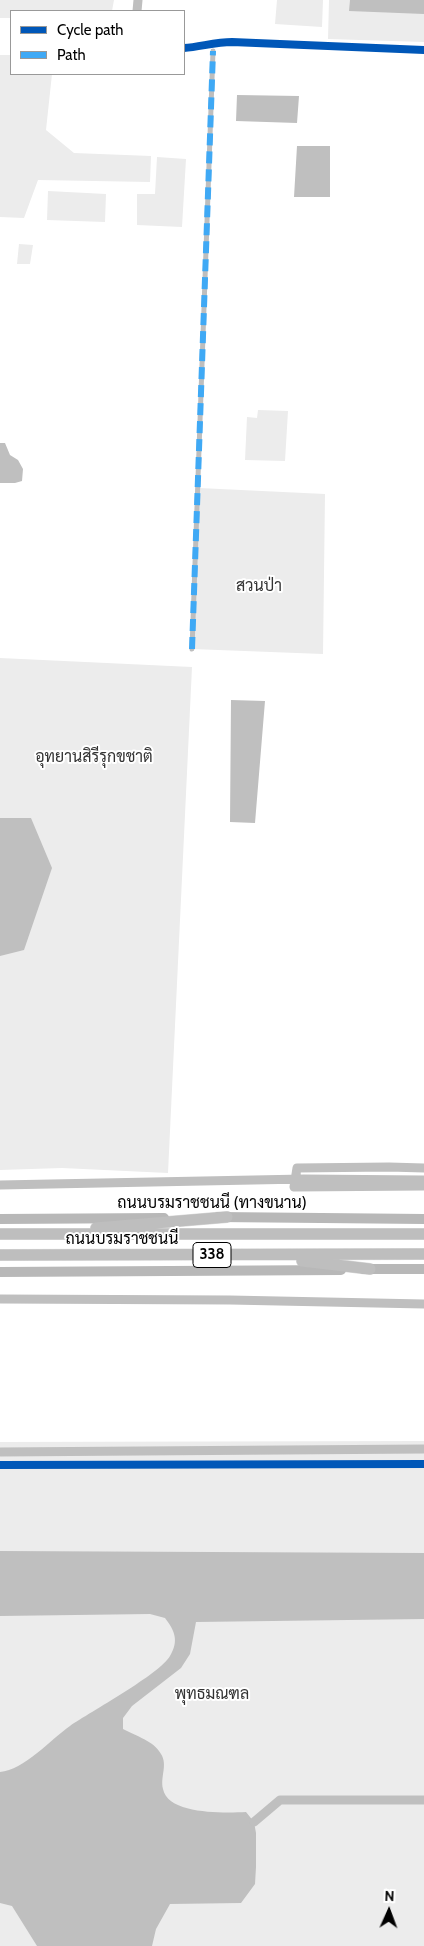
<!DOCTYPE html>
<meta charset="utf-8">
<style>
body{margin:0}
#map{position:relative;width:424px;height:1946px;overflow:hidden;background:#fff;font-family:Cabin,sans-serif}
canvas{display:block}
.legend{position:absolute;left:10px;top:10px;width:175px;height:65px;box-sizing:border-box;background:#fff;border:1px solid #999;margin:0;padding:6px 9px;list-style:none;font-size:15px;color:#000}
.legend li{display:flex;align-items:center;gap:10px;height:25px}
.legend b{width:25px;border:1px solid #999}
.north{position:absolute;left:364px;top:1886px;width:50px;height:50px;-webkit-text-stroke:4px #fff;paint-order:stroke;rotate:2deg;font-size:14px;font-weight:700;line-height:20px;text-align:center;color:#000}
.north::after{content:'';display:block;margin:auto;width:18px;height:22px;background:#000;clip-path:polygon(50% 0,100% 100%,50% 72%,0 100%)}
</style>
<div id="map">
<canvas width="424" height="1946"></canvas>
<ul class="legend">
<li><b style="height:6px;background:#0057b8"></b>Cycle path</li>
<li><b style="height:6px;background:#3fa9f5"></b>Path</li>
</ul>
<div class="north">N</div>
</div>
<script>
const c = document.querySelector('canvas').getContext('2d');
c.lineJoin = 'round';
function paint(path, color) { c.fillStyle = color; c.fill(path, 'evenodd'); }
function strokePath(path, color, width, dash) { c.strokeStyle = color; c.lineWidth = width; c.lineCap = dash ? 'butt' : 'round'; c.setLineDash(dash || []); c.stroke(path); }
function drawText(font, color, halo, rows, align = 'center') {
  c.font = font + ' Cabin,Sarabun,sans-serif'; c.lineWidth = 4; c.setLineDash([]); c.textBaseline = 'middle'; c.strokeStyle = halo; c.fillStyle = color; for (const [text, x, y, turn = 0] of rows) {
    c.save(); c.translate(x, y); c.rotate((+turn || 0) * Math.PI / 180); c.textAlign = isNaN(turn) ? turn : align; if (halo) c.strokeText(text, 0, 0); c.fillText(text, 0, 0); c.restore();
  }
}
const green = new Path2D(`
 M0,0H114L112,11H11V18H0Z
 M277,0H323L322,27L275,24Z
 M329,0H424V42L328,39Z
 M0,55H11V74H52L46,130L74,153L151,156L150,182L38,180L24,218L0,217Z
 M157,157L186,159L182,227L137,225V194H155Z
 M48,191L106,194L105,222L47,220Z
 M19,244L33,245L30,264H17Z
 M258,410L288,411L285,461L245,460L247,417L257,418Z
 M199,488L325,494L323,654L192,649Z
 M0,658L192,667L168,1173L62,1168L0,1170Z
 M424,1441V1946H0V1442Z`);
const water = new Path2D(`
 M350,0H424V14L349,11Z
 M237,95L299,96L297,123L236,121Z
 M297,146H330V197H294Z
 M0,443H5L10,455L18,460L23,469L22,481L15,483H0Z
 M231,700L265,701L255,823L230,822Z
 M0,818H31L52,868L24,950L0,956Z
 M0,1551L424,1553V1619L196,1622L190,1654L181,1668L132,1706L123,1718V1729C136,1736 154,1741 161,1754C168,1765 160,1777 163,1789C168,1815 226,1813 246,1812L254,1822L256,1833V1867L255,1884L241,1903L170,1904L156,1929L152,1946H37L12,1906L0,1903V1772C24,1770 50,1740 70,1726C90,1712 160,1674 170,1656C179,1641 175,1631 165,1618L150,1614L0,1616Z`);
const canal = new Path2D(`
 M137,11L138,0
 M424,1168L389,1167L297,1168L294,1187L424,1186
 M0,1185L304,1179L424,1180
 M0,1299L230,1300L424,1304
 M0,1452L424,1449
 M254,1822L280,1800H424`);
const pedestrian = new Path2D(`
 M192,649L213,51`);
const minor = new Path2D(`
 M0,1465L424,1464`);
const secondary = new Path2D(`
 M218,1217L424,1219
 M0,1219L164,1218
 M363,1269H424
 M0,1272L341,1270`);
const trunk = new Path2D(`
 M96,1228L227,1217
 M0,1234H424
 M0,1255L424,1254
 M302,1261L370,1269`);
const quiet = new Path2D(`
 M192,649L213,51`);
const cycleway = new Path2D(`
 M184,48C200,47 215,42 232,42L424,50
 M0,1465L424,1464`);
const shields = [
 [212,1255,38]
];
const shieldNames = [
 ["338",212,1255]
];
const parkNames = [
 ["สวนป่า",259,586],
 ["อุทยานสิรีรุกขชาติ",94,757],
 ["พุทธมณฑล",212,1694]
];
const streetNames = [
 ["ถนนบรมราชชนนี (ทางขนาน)",212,1203],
 ["ถนนบรมราชชนนี",122,1239]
];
paint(green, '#ececec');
paint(water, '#bfbfbf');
strokePath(canal, '#bfbfbf', 9);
strokePath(trunk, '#dbdbdb', 12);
strokePath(pedestrian, '#bebebe', 5);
strokePath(minor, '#bebebe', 7);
strokePath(secondary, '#b8b8b8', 10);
strokePath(trunk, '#bebebe', 11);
strokePath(quiet, '#3fa9f5', 6, [12, 6]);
strokePath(cycleway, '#0057b8', 8);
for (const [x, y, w] of shields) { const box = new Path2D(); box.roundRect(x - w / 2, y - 12.5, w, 25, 4); c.fillStyle = '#fff'; c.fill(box); strokePath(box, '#000', 1); }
drawText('bold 15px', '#000', null, shieldNames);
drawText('16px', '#333', '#fff', parkNames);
drawText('16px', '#000', '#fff', streetNames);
</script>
